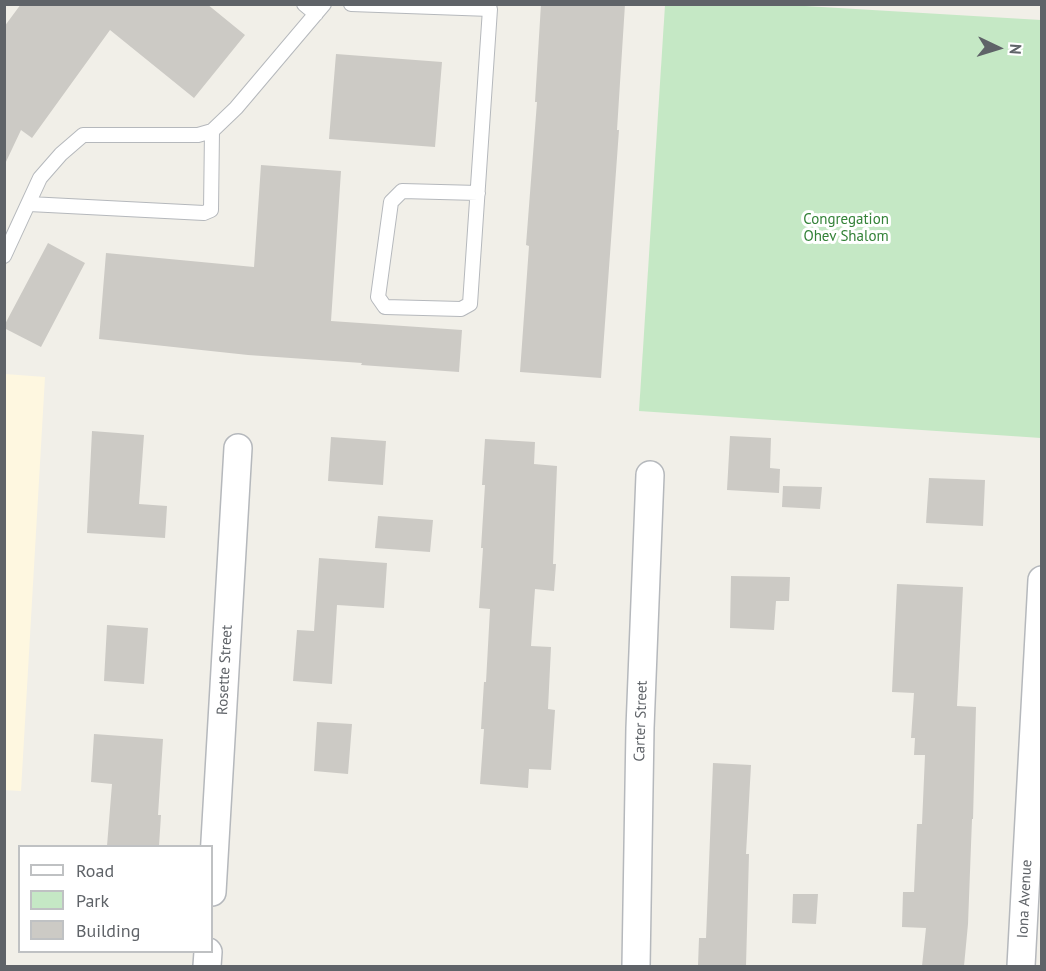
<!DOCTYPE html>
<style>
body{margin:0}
#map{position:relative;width:1046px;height:971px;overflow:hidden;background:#f1efe8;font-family:"PT Sans",sans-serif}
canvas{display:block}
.frame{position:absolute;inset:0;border:6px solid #5f6368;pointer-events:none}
.legend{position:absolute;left:18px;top:845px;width:195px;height:108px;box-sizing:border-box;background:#fff;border:2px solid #bfc1c3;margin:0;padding:8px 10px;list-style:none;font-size:18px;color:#5f6368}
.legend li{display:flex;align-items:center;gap:12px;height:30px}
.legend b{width:30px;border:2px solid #bfc1c3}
.north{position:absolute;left:968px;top:18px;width:60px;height:60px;-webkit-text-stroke:4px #fff;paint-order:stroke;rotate:94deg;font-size:16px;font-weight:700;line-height:24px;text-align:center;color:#5f6368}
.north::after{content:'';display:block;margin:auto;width:21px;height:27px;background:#5f6368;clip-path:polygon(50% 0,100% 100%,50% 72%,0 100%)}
</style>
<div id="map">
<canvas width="1046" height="971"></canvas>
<div class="frame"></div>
<ul class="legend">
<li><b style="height:8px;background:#fff"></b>Road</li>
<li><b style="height:16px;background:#c5e8c5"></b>Park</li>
<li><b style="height:16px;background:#cccac5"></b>Building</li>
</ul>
<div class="north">N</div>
</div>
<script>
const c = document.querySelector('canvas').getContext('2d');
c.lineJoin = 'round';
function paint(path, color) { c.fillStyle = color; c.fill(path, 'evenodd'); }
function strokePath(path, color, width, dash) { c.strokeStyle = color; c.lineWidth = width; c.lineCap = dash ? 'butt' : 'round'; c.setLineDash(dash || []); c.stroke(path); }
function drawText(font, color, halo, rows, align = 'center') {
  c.font = font + ' "PT Sans",sans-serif'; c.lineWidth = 6; c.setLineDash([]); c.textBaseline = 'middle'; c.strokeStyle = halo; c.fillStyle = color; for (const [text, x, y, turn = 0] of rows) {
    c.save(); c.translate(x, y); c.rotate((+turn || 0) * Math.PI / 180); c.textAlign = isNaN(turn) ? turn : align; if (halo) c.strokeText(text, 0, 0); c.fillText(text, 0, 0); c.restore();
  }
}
const commercial = new Path2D(`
 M5,374L45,377L21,791L4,790Z`);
const green = new Path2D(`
 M665,5H788L1041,20V438L639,411Z`);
const building = new Path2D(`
 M21,4H207L245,35L194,98L110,30L32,138L21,130L4,166V27Z
 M541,4H625L617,130H619L601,378L520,372L529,246L526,245L537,102H535Z
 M336,54L442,62L435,147L329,139Z
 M261,165L341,171L331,321L462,330L459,372L361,365L362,363L248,355L99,339L106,253L254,267Z
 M48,243L85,263L41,347L4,328V326Z
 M92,431L144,435L139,504L167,506L165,538L87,533Z
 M730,436L771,438L770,468L780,469L779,493L727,490Z
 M331,437L386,441L383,485L328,481Z
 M485,439L535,442L534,464L557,466L553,564H556L554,591L535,589L531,646L551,647L548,709L555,710L551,770L529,769L528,788L480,784L484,729H481L484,682H486L490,609L479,608L483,548H481L485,485H482Z
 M929,478L985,480L983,526L926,523Z
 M783,486L822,487L820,509L782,507Z
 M378,516L433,520L430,552L375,548Z
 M319,558L387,563L384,608L337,605L332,684L293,681L297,630L314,631Z
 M731,576L790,577L789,601H776L774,630L730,628Z
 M897,584L963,587L957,706L976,707L973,819H972L968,924L964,966H922L926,928L902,927L903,892H914L917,824H922L925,755H914L915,738H911L914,693L892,692Z
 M107,625L148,628L144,684L104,681Z
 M317,722L352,724L348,774L314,771Z
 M94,734L163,739L158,815H161L159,846H107L112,784L91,782Z
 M713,763L751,765L746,854H749L746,966H698L699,938H706Z
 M793,894H818L816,924L792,923Z`);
const lane = new Path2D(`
 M304,4L316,14
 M351,4L490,9L470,304L461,309L385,307L378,297L391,202L402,191L478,193
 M29,204L204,213L211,210L212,131
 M4,256L40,178L61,154L83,135H198L212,131L236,108L324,4`);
const street = new Path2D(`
 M212,892L238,448
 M207,966L208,952
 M636,966L640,728L650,475
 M1021,966L1042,580`);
const parkNames = [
 ["Congregation",846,220],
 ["Ohev Shalom",846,237]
];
const streetNames = [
 ["Rosette Street",225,670,-87],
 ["Carter Street",641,721,-88],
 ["Iona Avenue",1025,899,-87]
];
paint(commercial, '#fef7e0');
paint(green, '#c5e8c5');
paint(building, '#cccac5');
strokePath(lane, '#b5b8bc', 16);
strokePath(street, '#b5b8bc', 30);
strokePath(lane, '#fff', 14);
strokePath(street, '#fff', 27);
drawText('15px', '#348238', '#fff', parkNames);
drawText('15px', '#5f6368', '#fff', streetNames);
</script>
